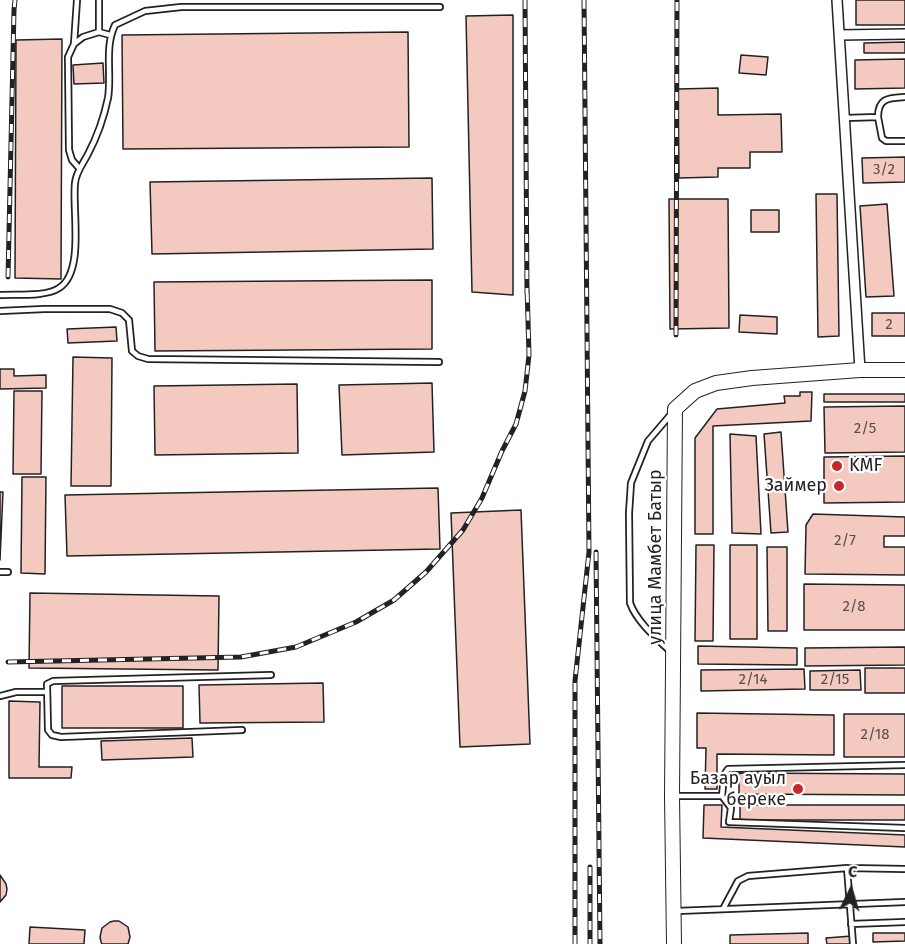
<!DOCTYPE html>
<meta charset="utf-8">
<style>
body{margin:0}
#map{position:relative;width:905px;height:944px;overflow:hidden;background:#fff;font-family:"Fira Sans",sans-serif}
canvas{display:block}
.north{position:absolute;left:821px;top:860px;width:60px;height:60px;-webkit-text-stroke:4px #fff;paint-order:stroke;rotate:5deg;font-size:16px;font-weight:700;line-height:24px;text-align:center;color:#222}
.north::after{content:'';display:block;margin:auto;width:21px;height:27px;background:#222;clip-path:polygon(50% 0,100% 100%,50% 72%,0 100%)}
</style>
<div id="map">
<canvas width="905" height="944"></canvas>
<div class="north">С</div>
</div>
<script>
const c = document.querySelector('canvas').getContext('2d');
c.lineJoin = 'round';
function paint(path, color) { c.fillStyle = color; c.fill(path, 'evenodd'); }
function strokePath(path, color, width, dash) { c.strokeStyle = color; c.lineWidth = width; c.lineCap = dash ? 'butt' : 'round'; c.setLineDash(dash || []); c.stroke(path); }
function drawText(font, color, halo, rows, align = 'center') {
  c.font = font + ' "Fira Sans",sans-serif'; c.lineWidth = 4.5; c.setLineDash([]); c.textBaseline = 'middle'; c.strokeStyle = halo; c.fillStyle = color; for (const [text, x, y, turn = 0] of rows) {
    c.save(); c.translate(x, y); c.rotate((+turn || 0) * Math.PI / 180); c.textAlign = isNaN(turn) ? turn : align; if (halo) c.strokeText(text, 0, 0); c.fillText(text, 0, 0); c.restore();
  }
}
const building = new Path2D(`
 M856,0H905V25H856Z
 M513,15V295L472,292L466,16Z
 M408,32L409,147L123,149L122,35Z
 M62,39L61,279L15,278L16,40Z
 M905,42V53H864V43Z
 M741,55L768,57L766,75L739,73Z
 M905,59V88L855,89V60Z
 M103,63L104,83L74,84L73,65Z
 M718,88V115L781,114L782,152H750V168H718V177L679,178L678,89Z
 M905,157V182L863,183L862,158Z
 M432,178L433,249L152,254L150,182Z
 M816,194H837L839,336L818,337Z
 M669,199H728L729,328L670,329Z
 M887,204L894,296L866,297L860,206Z
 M751,210H779V232H751Z
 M432,280V349L155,351L154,282Z
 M872,313H905V336H872Z
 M740,315L777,317V334L739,332Z
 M116,327L117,341L68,343L67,329Z
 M73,357L112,358L111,486H71Z
 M0,369H14V376L46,375V388L0,389Z
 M432,383L434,452L342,455L339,385Z
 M297,384L298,453L155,455L154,386Z
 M14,391H42L41,474H13Z
 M800,392H812L811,421L713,426V534H695V438L717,409L785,403L784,396H800Z
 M824,394H905V402H824Z
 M905,406V452L825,453L824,407Z
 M781,432L788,532L771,533L764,434Z
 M730,434L756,436L761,534L732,533Z
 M905,456V502L824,503V457Z
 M22,477H46L45,574L21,573Z
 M438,488L440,549L67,556L65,495Z
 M0,492H3L0,560Z
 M521,510L530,744L460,747L451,513Z
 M813,514L905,517V536H884V547H905V575L805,574L806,525Z
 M696,545H714L713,641H695Z
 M730,545H757V639H730Z
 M767,547H787V631H768Z
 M804,584L905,585V630H804Z
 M30,593L219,596L218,670L29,668Z
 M698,646L797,648V665L698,664Z
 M905,647V665L805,666V648Z
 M865,668H905V693H865Z
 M804,669L805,689L701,691V670Z
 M860,670L861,690H810V671Z
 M323,683L324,722L200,723L199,685Z
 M62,686H183V728H62Z
 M9,701L40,702L39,767H72L71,778H9Z
 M697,713L834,715V755L717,754V789H705L706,748H697Z
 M844,714H905V757H844Z
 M192,738L193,757L102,760L101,741Z
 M739,773L905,774V795L739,794Z
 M704,805H722L721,827L905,835V847L703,838Z
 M740,805H905V820H740Z
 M0,875L6,884L7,889L6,895L0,902Z
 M114,921H119L128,927L130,937L128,944H102L101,942L100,937L102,928L110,922Z
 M30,927L85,930L84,944H29Z
 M808,933V944H730V935Z
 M873,933H905V941L873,942Z
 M852,936L853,944H827L826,938Z`);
const lane = new Path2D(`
 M77,0L74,44L68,57L69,150L72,160L79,168
 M99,32V0
 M74,44L83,37L99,32L110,35
 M878,117L882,138L886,141H905
 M845,118L878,117C878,97 890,98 905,97
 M0,295C16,294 46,297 59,288C85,272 72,210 75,183C76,172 83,164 88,154C97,137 104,117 108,98C112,74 104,48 115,25L145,11L181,7H440
 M0,311L44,309H110L122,313L129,320L132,351L138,356L148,359L439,362
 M0,572H8
 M670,651C656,638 637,622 630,603L629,513L631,483L648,441L672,413
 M0,696L16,692H47
 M242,730L61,737L52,735L48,730L47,684L53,681L271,675
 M905,765L728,769L724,775L722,796L731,808L729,822L905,828
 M674,796H722
 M847,868L853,944
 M723,909L738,881L748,876L847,868L905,869
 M677,911L905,902
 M851,924L905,922`);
const street = new Path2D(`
 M837,0L860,370
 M839,35L905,34`);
const secondary = new Path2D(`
 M674,944L672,796L675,409L695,391L716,383L752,378L860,370H905`);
const rail = new Path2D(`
 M525,0L527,294
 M8,277L14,10L15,0
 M676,335L677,0
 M596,552L600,944
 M8,662L241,657L296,647L356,622L394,600L426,572L463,530L482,498L502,451L516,424L525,391L529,355L527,286
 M590,867V944
 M575,944V681L589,552L584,0`);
const markers = [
 [837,466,6,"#c62828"],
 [839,486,6,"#c62828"],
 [798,789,6,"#c62828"]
];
const numberNames = [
 ["3/2",884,170],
 ["2",889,325],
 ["2/5",865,429],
 ["2/7",845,541],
 ["2/8",854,607],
 ["2/14",753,680],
 ["2/15",835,680],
 ["2/18",875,735]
];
const poiNames = [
 ["KMF",849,466,"left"],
 ["Займер",827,486],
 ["Базар ауыл",786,779],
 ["береке",786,800]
];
const streetNames = [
 ["улица Мамбет Батыр",656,557,-90]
];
paint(building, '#f3c9c0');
strokePath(building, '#222', 1.5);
strokePath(lane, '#222', 8);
strokePath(street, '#222', 12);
strokePath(secondary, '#222', 16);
strokePath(lane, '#fff', 4.5);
strokePath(street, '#fff', 9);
strokePath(secondary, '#fff', 14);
strokePath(rail, '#222', 5);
strokePath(rail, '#fff', 3, [9]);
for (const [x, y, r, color] of markers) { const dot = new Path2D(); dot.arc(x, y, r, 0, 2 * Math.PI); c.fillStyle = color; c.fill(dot); strokePath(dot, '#fff', 2); }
drawText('15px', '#564c4a', null, numberNames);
drawText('18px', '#222', '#fff', poiNames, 'right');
drawText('18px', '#222', '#fff', streetNames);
</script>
